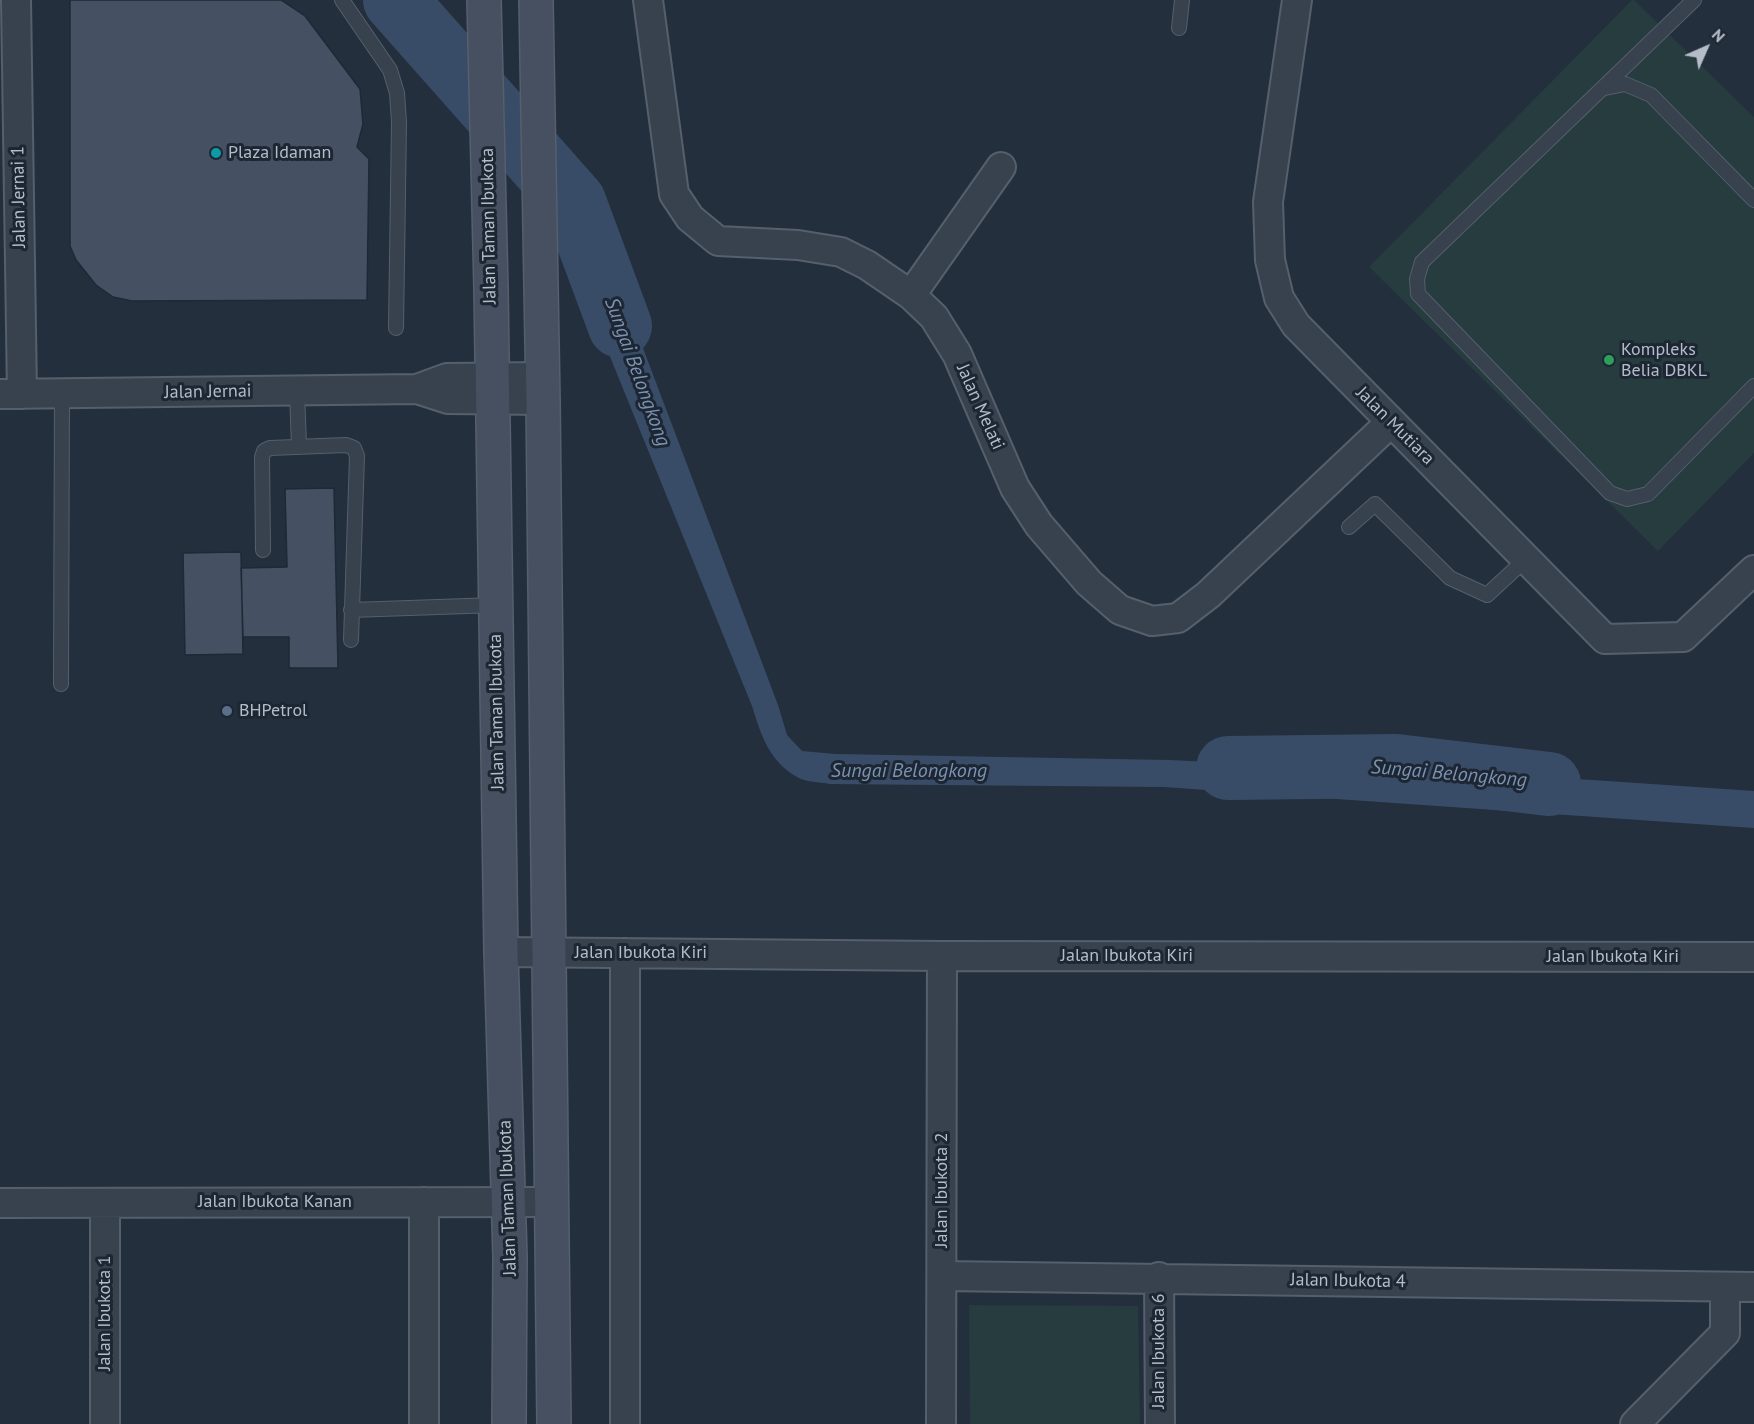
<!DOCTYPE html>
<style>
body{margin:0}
#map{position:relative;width:1754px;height:1424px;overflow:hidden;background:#242f3e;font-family:"PT Sans",sans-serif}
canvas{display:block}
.north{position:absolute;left:1676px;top:18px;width:60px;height:60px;-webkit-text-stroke:4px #1d2633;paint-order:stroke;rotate:45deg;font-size:16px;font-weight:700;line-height:24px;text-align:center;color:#b4bcc9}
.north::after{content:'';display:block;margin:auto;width:21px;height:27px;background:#b4bcc9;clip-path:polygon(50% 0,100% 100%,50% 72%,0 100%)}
</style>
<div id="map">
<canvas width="1754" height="1424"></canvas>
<div class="north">N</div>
</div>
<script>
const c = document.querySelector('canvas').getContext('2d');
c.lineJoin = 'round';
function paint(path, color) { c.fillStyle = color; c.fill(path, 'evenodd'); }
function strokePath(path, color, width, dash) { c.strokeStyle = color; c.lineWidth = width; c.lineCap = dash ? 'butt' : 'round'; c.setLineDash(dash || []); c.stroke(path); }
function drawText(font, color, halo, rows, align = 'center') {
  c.font = font + ' "PT Sans",sans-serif'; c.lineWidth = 6; c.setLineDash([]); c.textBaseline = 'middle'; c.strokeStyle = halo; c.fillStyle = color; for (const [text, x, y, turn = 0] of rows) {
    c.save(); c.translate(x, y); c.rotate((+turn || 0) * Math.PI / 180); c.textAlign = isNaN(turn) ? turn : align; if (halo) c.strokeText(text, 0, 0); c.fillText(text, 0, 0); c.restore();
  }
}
const green = new Path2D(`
 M1632,0H1634L1754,117V453L1658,551L1369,267Z
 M969,1305L1138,1306L1140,1424H970Z`);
const water = new Path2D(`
 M385,0H433L424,52Z
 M590,208L778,705L787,735L802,751L835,754L1169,760L1593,780L1754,791V828L1164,787L830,784C820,782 805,782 797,777C769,761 761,735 752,706L587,300Z`);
const river = new Path2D(`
 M395,0L574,202L620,326
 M1228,768L1396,766L1549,784`);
const building = new Path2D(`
 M70,0H281L305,16L360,89L363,124L357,147L369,159L367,300L132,301L113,297L96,285L76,260L70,246Z
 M334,488L338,668H289V637H243L241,568L287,567L285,489Z
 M241,552L243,654L185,655L183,553Z`);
const lane = new Path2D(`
 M342,0L390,70L397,93L399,122L396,328
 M1694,0L1422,262L1417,279L1418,294L1610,493L1627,499L1648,494L1754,386
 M1179,28L1182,0
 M1605,88L1625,84L1651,95L1754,200
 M297,391L299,447
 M1349,527L1375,504L1450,578L1487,595L1526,559
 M263,550L262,457L264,451L270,448L346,445L354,448L357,456L351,640
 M351,610L496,605
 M61,684L62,393`);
const street = new Path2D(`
 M16,0L22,394
 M648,0L674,194L690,218L718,241L798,245L841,252L867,265L911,295L934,317L957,354L1015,488L1039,525L1089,583L1120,610L1152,621L1178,618L1208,595L1391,422
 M1297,0L1268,202L1270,260L1279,298L1296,325L1605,639L1683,637L1754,570
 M911,295L1001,167
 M417,389L447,378L543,377
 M0,394L417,389L448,399L543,400
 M501,952L942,956L1754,957
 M424,1202V1424
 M0,1203L550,1202
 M105,1203V1424
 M942,1276L1754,1287
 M1159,1277L1160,1424
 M625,1424V953
 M941,1424L942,956
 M1635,1424L1725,1333V1287`);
const secondary = new Path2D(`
 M484,0L491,289L501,952L510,1257L509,1424
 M536,0L543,400L554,1424`);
const markers = [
 [216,153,6,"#0f9aa8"],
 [1609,360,6,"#2e9e5b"],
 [227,711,6,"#5c6f8a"]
];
const poiNames = [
 ["Plaza Idaman",228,153],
 ["Kompleks",1621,350],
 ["Belia DBKL",1621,371],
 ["BHPetrol",239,711]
];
const streetNames = [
 ["Jalan Jernai 1",19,197,-91],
 ["Jalan Taman Ibukota",489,226,-91],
 ["Jalan Jernai",208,392,-1],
 ["Jalan Melati",980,407,66],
 ["Jalan Mutiara",1395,426,45],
 ["Jalan Taman Ibukota",497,712,-91],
 ["Jalan Ibukota Kiri",641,953],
 ["Jalan Ibukota Kiri",1127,956],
 ["Jalan Ibukota Kiri",1613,957],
 ["Jalan Ibukota 2",942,1190,-90],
 ["Jalan Taman Ibukota",508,1198,-92],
 ["Jalan Ibukota Kanan",275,1202],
 ["Jalan Ibukota 4",1348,1281,1],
 ["Jalan Ibukota 1",105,1313,-90],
 ["Jalan Ibukota 6",1159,1351,-90]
];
const waterNames = [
 ["Sungai Belongkong",637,372,70],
 ["Sungai Belongkong",909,771],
 ["Sungai Belongkong",1449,774,5]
];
paint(green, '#263c3f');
paint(water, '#394c67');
strokePath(river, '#394c67', 64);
paint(building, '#455162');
strokePath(building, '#1f2835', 1.5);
strokePath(lane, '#565f6c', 16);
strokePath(street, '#565f6c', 32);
strokePath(secondary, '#565f6c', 36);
strokePath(lane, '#38414e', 14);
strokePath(street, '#38414e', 28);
strokePath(secondary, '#465061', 33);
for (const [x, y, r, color] of markers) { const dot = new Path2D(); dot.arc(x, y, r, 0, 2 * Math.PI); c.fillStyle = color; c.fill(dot); strokePath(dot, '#1d2633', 2); }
drawText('18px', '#b4bcc9', '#1d2633', poiNames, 'left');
drawText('18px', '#b4bcc9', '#1d2633', streetNames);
drawText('italic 20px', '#7c92b1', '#1d2633', waterNames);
</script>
